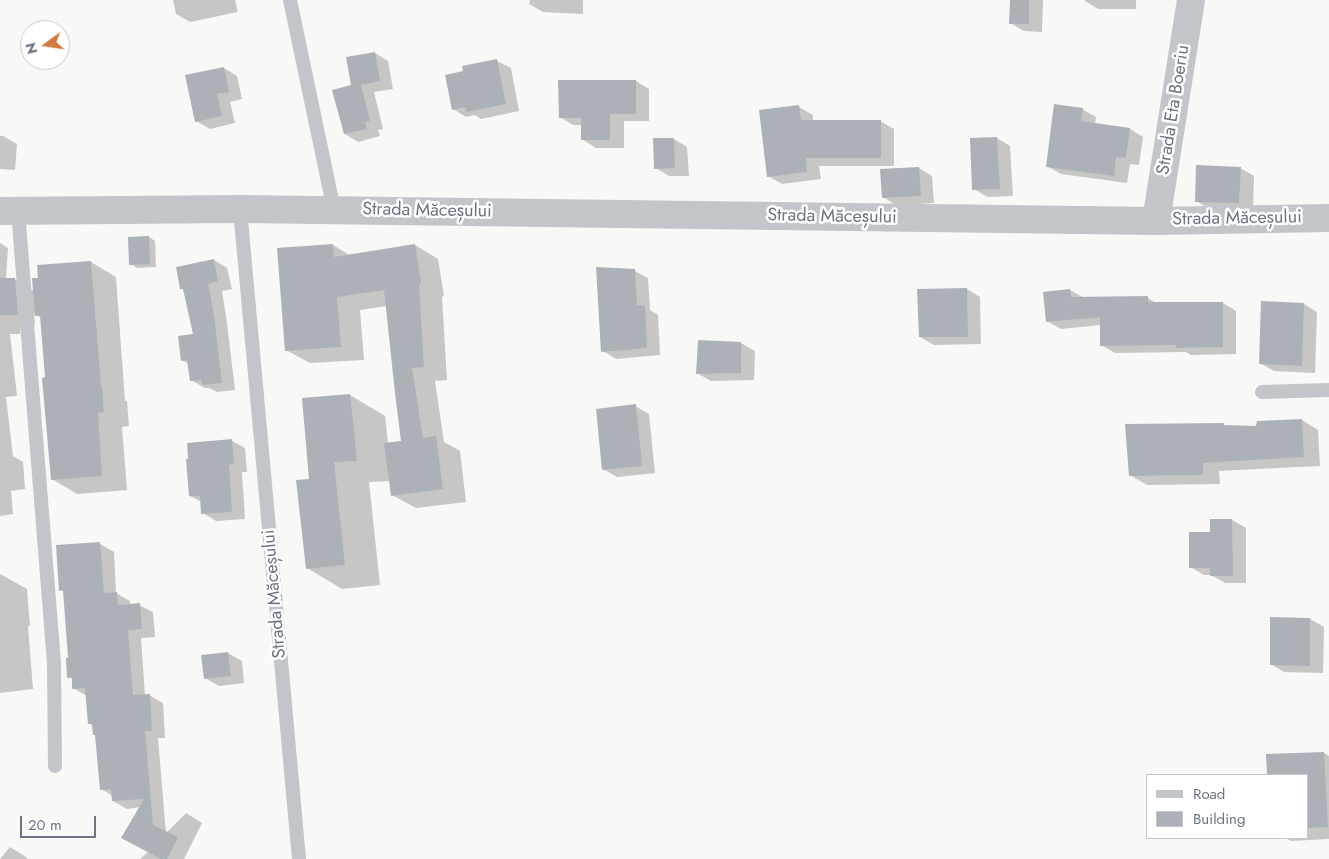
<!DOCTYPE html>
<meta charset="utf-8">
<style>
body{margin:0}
#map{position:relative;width:1329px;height:859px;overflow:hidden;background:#f8f8f6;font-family:Jost,sans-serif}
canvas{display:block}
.legend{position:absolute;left:1146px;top:774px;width:162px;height:65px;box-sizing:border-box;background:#fff;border:1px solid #c3c7cd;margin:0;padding:6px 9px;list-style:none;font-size:15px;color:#6a7483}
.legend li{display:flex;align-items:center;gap:10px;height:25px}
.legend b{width:25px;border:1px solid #c3c7cd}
.north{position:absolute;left:20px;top:20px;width:50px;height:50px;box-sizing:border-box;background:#fff;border:1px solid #c3c7cd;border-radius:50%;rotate:256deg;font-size:14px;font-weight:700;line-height:20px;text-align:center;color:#6a7483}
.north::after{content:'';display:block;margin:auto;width:18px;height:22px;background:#d07b3e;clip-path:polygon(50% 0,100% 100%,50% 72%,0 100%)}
.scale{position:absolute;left:20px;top:816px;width:76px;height:22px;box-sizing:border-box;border:2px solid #6a7483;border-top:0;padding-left:6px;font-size:15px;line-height:18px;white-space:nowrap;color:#6a7483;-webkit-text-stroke:4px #fff;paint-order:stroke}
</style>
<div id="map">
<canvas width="1329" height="859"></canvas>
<ul class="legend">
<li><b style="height:6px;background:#c2c5c9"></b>Road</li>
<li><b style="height:14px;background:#acb1b7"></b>Building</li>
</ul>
<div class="north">N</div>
<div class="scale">20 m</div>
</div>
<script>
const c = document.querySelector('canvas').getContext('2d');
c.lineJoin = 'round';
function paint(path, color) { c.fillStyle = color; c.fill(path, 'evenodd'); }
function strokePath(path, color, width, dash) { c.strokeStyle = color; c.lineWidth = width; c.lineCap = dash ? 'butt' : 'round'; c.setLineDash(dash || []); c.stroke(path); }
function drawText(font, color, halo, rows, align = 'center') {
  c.font = font + ' Jost,sans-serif'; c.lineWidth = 5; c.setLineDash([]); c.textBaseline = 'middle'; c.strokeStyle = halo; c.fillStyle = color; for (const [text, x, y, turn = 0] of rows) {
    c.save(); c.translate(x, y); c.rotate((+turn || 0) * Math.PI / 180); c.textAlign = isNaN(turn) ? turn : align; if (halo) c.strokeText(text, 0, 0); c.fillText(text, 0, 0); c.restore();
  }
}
const shadow = new Path2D(`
 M173,0H235L238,12L190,22L176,14Z
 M530,0H583V14L543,12L529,4Z
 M1011,0H1043L1042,32L1024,31L1010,23Z
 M1085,0H1136V9H1098L1085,1Z
 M375,53L388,61L393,89L374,92L383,129L378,130L380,136L358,142L345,134L353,86Z
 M497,61L511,68L519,111L481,119L475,115L466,117L453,109L465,72Z
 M224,68L237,76L242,99L230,102L235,123L210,129L196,121Z
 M636,81L649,89V121H624V148H596L583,140V125H573L560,117Z
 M799,107L813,115V121H880L894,129V166H819L821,179L782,184L768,176Z
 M1082,109L1096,117L1095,125L1130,129L1143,137L1139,165L1130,164L1127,183L1061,174L1047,166Z
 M0,136H3L17,144L15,170L0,169Z
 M997,138L1010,146L1013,196L987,197L974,189Z
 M674,139L687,147L689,176H669L656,168Z
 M919,168L932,176L934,203L896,205L883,197Z
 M1240,168L1254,176L1253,211L1210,209L1196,201Z
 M149,237L155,241L156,267L137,268L131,264Z
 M0,243L8,248L6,279H14L34,291L39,279L91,262L116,277L125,401H127L129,426L122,427L127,490L77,494L52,479L42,318L34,314L35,325H20V334H10L17,396L6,397L13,456L23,462L25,489L11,491L13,514L0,516Z
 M333,245L351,256L415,245L438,259L444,296L442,297L447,380L435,381L444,442L460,451L466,502L416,508L392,495L390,481L369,482L380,585L342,589L307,568L310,480L350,395L385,416L388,444L403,442L387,306L360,310L364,360L310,363L286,350Z
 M214,260L227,268L232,289L222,291L227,323L235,390L217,392L209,388H205L191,380L189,364L182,360L195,335L185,290L182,288Z
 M635,271L648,278L650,310L658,315L660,355L616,359L603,351Z
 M967,289L980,297L981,344L934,345L920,337Z
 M1070,290L1084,298H1148L1158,304L1223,303L1236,311V354L1191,355L1186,352L1115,353L1101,345V325L1061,329L1047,321Z
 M1304,304L1317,312L1315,373L1274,371L1260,363Z
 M699,342L741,343L755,351L754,380L711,381L697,373Z
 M635,406L649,414L655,473L617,477L603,469Z
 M1302,420L1318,430L1320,466L1219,471L1220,484L1147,485L1130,475L1258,427Z
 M232,441L245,448L247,472H242L245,519L216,521L203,513L202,502L190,496Z
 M1232,520L1246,528V583H1225L1211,575H1204L1190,567L1211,534Z
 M100,544L114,552L116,593L130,601V605H139L153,612L155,637L141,638L145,695H149L163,703L165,738H158L166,833L186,813L202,823L184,859H140L148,852L140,807L127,809L113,801V796L101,789L96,736L94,734L93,726L89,723L87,696L73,688V679L68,677L69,660L65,592L60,590Z
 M0,574L27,589L30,626H28L33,689L0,693Z
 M1272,618L1310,619L1324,627L1323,673L1284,672L1271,664Z
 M228,653L242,661L244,683L219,686L205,678Z
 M1324,753L1329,756V839L1291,841L1286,838H1308V775H1269L1268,756Z
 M10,847L23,855L28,859H0Z`);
const building = new Path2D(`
 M1010,0H1029V24H1009Z
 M375,52L380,81L361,85L370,121L365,122L367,129L344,134L332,90L351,85L346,57Z
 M497,59L506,104L467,112L465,107L452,110L445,75L463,71L462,66Z
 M224,67L229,92L217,94L222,116L195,122L185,75Z
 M558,80H636V114H610V140H581V118H559Z
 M1054,104L1083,108L1081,121L1130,128L1126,158L1116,157L1114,176L1046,167Z
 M799,105L801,120H881V158H806L807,172L767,177L759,110Z
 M997,137L1000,189L972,190L970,138Z
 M653,138H674L675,168L654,169Z
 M1196,165L1241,167L1239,203L1195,202Z
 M919,167L921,196L882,198L880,169Z
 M149,236L150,264L129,265L128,237Z
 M333,244L334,257L415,244L421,283L419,284L424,367L412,368L423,438L436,436L443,489L391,496L384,443L401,441L395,393L384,290L337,297L341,347L285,351L277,248Z
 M214,259L218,281L208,284L214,315L222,383L202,385V380L190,381L187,360L181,361L178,336L193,334L183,289H180L176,267Z
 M91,261L101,386H102L104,412L98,413L102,476L51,480L42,378L45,377L40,316H35L32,278H38L37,265Z
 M596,267L635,269L637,305L645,306L647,348L601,352Z
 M0,278H15L18,315H0Z
 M967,288L968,337H919L917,289Z
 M1070,289L1071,297L1148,296V302H1223V347L1176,348V345L1100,346V317L1046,322L1043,292Z
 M1261,301L1304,303L1302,366L1259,364Z
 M698,340L741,342V373L696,374Z
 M350,394L357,461L334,462L345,565L306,569L296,480L309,479L302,398Z
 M636,404L642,466L602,470L596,409Z
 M1302,419L1304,457L1203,463V475L1129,476L1125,424L1224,423V425L1256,426L1257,421Z
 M232,439L234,464L229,465L232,512L201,514L200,496H189L186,459H188L187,443Z
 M1210,519H1232L1233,576H1210V568H1189V532H1210Z
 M100,542L104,593L117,592L118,605L140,603L142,629L128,630L133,695L150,694L152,731H145L153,825L178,837L167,859H161L121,838L144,799L112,801L111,789L100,790L95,735H93L92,724H88L85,688L72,689V677L67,678L66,658H68L63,590L59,591L56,545Z
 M1270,617L1310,618V666L1270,665Z
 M228,652L231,676L204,679L201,655Z
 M1324,752L1328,827L1308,828V775H1267L1266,754Z`);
const service = new Path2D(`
 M290,0L334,210
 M240,209L299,859
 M18,211L54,663L55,766
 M1262,392L1329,390`);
const minor = new Path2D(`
 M0,211L240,209L1156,221L1329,218
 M1156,221L1191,0`);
const streetNames = [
 ["Strada Eta Boeriu",1174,110,-81],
 ["Strada Măceșului",427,211,1],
 ["Strada Măceșului",832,217,1],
 ["Strada Măceșului",1237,219,-1],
 ["Strada Măceșului",275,594,-95]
];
paint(shadow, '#0003');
paint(building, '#acb1b7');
strokePath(service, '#c2c5c9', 14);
strokePath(minor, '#c2c5c9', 28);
drawText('18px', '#6a7483', '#fff', streetNames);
</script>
